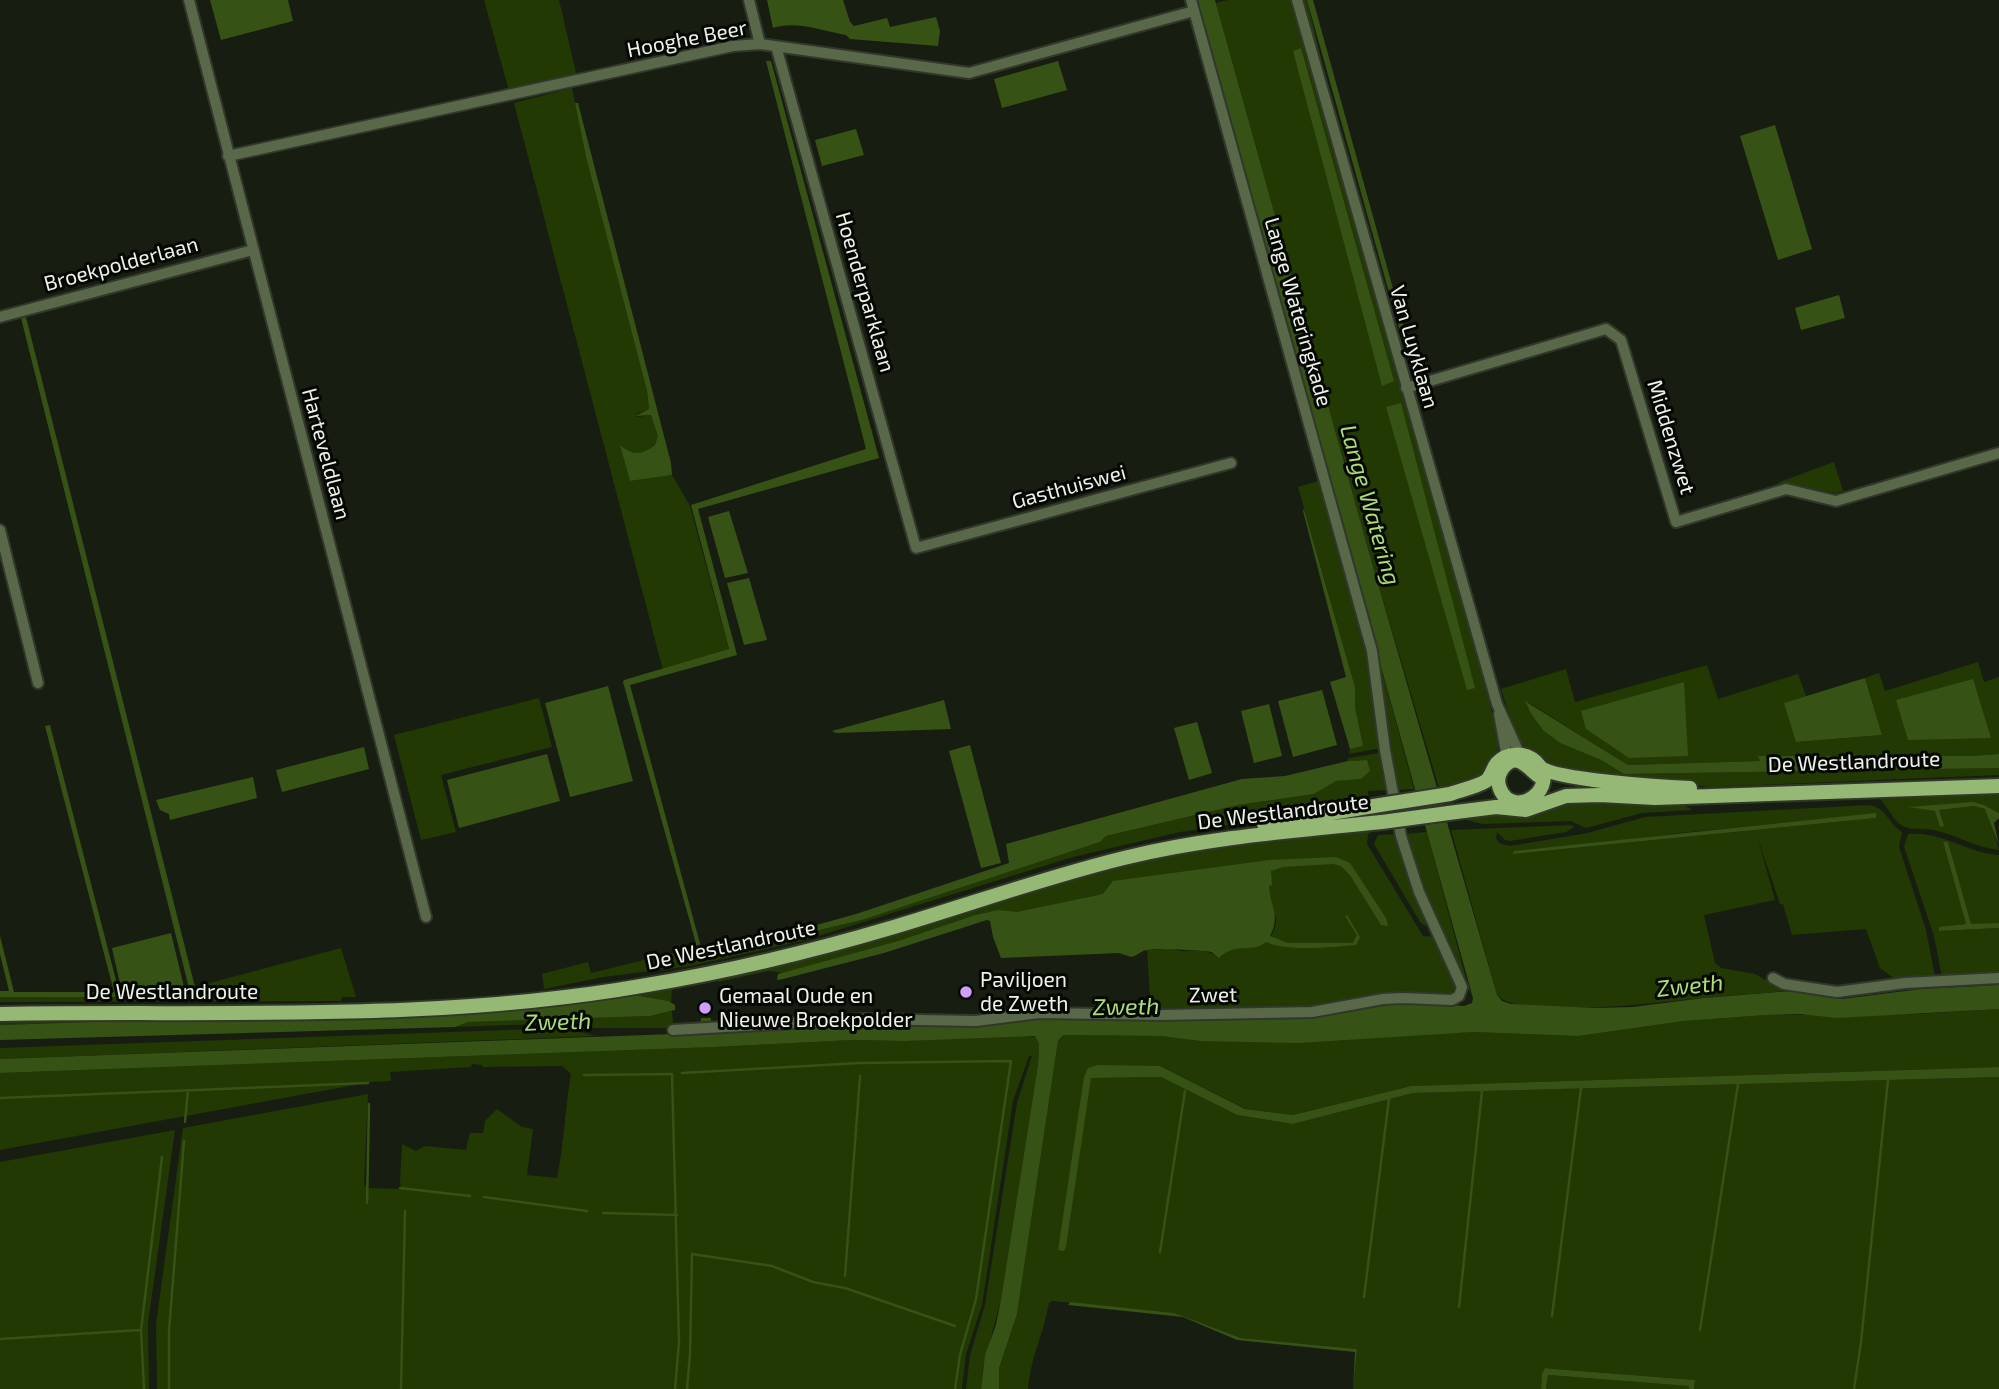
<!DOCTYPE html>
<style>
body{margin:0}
canvas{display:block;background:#171d10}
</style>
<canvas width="1999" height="1389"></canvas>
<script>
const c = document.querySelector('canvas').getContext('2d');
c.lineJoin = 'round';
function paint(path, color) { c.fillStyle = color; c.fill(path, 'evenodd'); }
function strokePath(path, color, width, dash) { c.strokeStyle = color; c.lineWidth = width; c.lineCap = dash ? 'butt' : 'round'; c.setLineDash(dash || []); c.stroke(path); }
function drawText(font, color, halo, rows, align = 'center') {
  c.font = font + ' "Exo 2",sans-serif'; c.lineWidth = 6; c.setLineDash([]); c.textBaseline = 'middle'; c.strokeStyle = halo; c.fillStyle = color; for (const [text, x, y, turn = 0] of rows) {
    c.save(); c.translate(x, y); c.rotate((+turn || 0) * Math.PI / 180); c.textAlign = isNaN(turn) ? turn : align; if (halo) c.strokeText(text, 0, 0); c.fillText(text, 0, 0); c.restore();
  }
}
const green = new Path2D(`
 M484,0H559L577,77L509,91Z
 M1228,0H1307L1398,378L1477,650L1499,742C1499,751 1495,756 1490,763C1476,782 1461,786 1439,788L1372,563L1216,3Z
 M572,88L586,157L647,391L649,409L636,414L637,417L651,415L658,436L655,445C643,455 634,457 621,446L630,481L672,475L690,506L729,650L663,670L514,103Z
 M1834,462L1843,491L1836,493L1777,483Z
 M1322,480L1370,654L1381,748L1349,754L1350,749L1362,746L1355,707V687L1298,487Z
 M1379,660L1414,789L1395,790L1387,749Z
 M1978,662L1984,682L1999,677V754L1971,756H1759L1761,761L1628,765L1528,702L1544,731L1560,743L1601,760L1624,774L1999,768V775L1710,787L1552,768L1522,744L1517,738L1501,689L1566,669L1575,702L1707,665L1718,699L1798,674L1806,696L1785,704L1797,742L1882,735L1865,678L1879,673L1885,691Z
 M539,698L552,747L441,775L456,832L421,840L394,735Z
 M1380,753L1383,755L1387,790L1368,791V799L1339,804L1329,809L1310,813L1180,832L1124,845L1073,857L802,941L690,966L603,977L544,989L542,974L588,962L591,973L697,947L700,958L862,920L1100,842L1106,836L1238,805L1314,794L1336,781L1361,779L1367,760L1348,761V758Z
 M1999,791V813L1984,805L1912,807L1935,811L1943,826L1938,810L1974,806L1986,809L1990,816L1999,850C1976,848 1957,835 1934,830C1924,828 1910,831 1901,825C1893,820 1888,807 1880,799L1997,794Z
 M1564,800L1683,805L1691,809V810L1642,813L1586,828L1571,821L1482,824L1467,820V815Z
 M1869,805C1888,808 1888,824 1902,832L1899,847L1926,930L1935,977L1896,980L1880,968L1866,929L1792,935L1783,904H1780L1758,839L1775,900L1704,915L1715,963L1721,968L1755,974L1785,991C1758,994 1731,995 1704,998C1668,1001 1520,1021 1497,995L1451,830L1571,825L1574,827L1566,832L1510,841L1505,840L1497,832L1496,838L1499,843L1510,846L1588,833L1645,817ZM1876,814V818L1514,854L1679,833Z
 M1375,828L1368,835L1367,844L1423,936L1436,937L1457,985L1450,995L1316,1009L1151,1013L1147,949L1159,950L1171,948L1181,951L1202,950L1221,957C1239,938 1270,959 1276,922C1277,915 1273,913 1271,907C1269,900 1269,892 1269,885H1271L1103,894L1017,913L998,910L975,915L898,941L783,973L769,971L718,982L717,979L672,989L671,1003L550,1006L481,1013L341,1020H151L0,1025V1017L350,1016L633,991L1132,861L1226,843Z
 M1427,832L1465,975L1473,998L1439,930L1405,834Z
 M1398,834L1428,923L1425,926L1420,922L1374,844L1378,835Z
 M1908,834C1942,831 1967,853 1999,855V923L1971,925L1948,842H1943L1966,924L1939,928L1940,931L1999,928V975L1942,977L1934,936L1904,847Z
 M341,948L356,997H342L341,1001L0,1002V997H197L195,987Z
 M1999,1009V1067L1411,1086L1293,1115L1246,1109L1160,1066L1088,1068L1066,1247L1090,1078L1161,1077L1236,1115L1293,1124L1413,1093L1999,1077V1389H1694L1695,1380L1545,1368L1542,1373L1541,1389H1353L1357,1349L1241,1338L1173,1313L1052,1301L1049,1303C1044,1333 1030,1359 1028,1389H999V1368L1017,1314L1058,1041L1063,1035L1161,1036L1200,1041L1473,1032L1578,1036L1684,1021L1766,1015L1919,1014Z
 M672,1011L673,1022L667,1028H591L565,1024H540L455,1027L468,1022L650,1016Z
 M564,1028L596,1036L0,1059V1048Z
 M1009,1035L1037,1037L1039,1043L1038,1065L1001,1299L983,1368L981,1389H966L970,1355L985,1305L1017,1103L1032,1056H1029L1013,1101L982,1305L966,1354L962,1389H157L156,1324L183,1128L368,1094L364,1184L367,1188L402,1189L400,1183L402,1144L416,1151L425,1146L466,1150L470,1133H483L485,1121L497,1109L522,1127L533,1129L527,1175L557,1178C564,1144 565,1109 571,1074L562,1066L482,1067V1065L472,1064L471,1067L390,1072L391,1081L371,1082L0,1150V1073L714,1047L852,1040L905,1041Z
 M175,1130L148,1323L149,1389H0V1162Z
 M1548,1375L1689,1386V1389H1546Z`);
const water = new Path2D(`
 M210,0H288L293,21L221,40Z
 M767,0H843L850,22L854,26L887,18L890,27L936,17L940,31L938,46L850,39L846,35C824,31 794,20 773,28Z
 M1196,0H1215L1372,563L1497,995L1502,1001L1511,1004L1595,1008L1633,1007L1704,998L1791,991L1842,999L1921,989L1999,985V1009L1837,1018L1800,1014L1766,1015L1684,1021L1578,1036L1473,1032L1298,1043L1200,1041L1161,1036L1063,1035L1058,1041L1017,1314L999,1368V1389H981L985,1355L996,1325L1001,1299L1038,1065L1039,1043L1035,1036L905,1041L852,1040L714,1047L0,1073V1059L700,1033L701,1018H711V1030L870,1023L956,1027L1050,1018H1306L1408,1002L1464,1006L1472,1003L1473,998Z
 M1307,0H1313L1415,368L1410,367Z
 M1301,48L1394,381L1382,386L1293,51Z
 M766,61H771L879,458L698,509L737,655L630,685L702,951L784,934L856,914L1009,863L1006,844L1242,779L1285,776L1348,761L1367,760L1370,771L1361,779L1336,781L1314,794L1238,805L1106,836L1100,842L862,920L700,958L623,682L624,680L729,649L691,505L866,449Z
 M1058,61L1067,90L1002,108L994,79Z
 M575,103H578L671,463L672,475L630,481L620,445C633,456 642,455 655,445L658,436L651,415L635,416L649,409L647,391L586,157Z
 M1775,125L1812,249L1778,260L1740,136Z
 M856,129L864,155L822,166L815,140Z
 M1839,295L1845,318L1801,330L1795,308Z
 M26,317L195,987L197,997H0V991H9L0,954V936L14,992H114L45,726L50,725L119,992H190L21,318Z
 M1401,403L1475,688L1467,690L1386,407Z
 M1304,509L1355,687V707L1363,746L1350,749L1330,682L1346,677L1303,511Z
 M729,511L748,573L725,578L708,517Z
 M749,578L767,640L744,645L727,583Z
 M1865,678L1882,735L1796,742L1784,703Z
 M1973,679L1991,738L1908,740L1896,700Z
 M1684,682L1688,756L1629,758L1586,729L1581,711Z
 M608,686L633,781L570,797L545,703Z
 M1322,690L1337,745L1293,757L1278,701Z
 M944,700L951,729L836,733L832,731Z
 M1525,701L1628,765L1760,761L1758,756H1971L1999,754V768L1624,774L1601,760L1560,743L1544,731L1532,715Z
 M1269,704L1282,756L1254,763L1241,711Z
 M1197,722L1212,773L1189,780L1174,728Z
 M970,745L1001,863L981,868L949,751Z
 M364,747L369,769L282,792L276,770Z
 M547,754L560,801L459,828L447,780Z
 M253,777L257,798L170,820L169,814L160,810L156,800Z
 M1973,802L1984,805L1999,813V818L1994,823L1999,845L1985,809L1974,806L1939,810L1944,826L1940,827L1935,811L1908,807Z
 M1876,813V818L1513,854L1514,851Z
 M1943,842H1948L1971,924L1999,923V928L1939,931V927L1966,924Z
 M1336,857L1350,863L1386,918L1388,926L1381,925L1350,875L1341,866L1333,864L1283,867L1271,871L1272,885L1269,886C1270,907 1281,915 1270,936L1288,943H1353L1357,935L1345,916L1347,915L1360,937L1356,945C1331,947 1288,952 1266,942C1252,954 1237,941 1219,958C1216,956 1214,953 1211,952C1207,950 1151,948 1146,950C1141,951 1137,956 1131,957L1119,953L1001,958L993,937L990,921L987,920L884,953L783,979L777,980L778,974L898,941L975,915L998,910L1017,912L1103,894L1113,881L1269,860Z
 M171,933L184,987L121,988L112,948Z
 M633,995L668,1001L675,1005V1010L650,1016L468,1022L455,1027L0,1040V1025L151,1020L406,1018L550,1006Z
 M1098,1065L1160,1066L1245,1109L1293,1115L1411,1086L1999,1067V1077L1413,1093L1293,1124L1237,1115L1161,1077L1091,1078L1066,1247L1064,1251L1058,1250L1084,1077L1088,1068Z
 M1070,1302L1174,1313L1241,1338L1357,1349L1353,1389L1355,1352L1237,1340L1183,1317L1068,1305Z
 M1545,1368L1555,1369L1695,1380L1694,1389H1689V1386L1548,1375L1546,1389H1541L1542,1373Z`);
const stream = new Path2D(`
 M682,1073L860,1063L1011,1061L976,1299L960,1355L955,1389
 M584,1075L672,1074L679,1342L675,1389
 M0,1098L368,1083
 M185,1122L188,1090
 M400,1188L470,1196
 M484,1197L587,1211
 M367,1203L369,1104
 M603,1213L677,1215
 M1160,1252L1185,1091
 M845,1276L860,1076
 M1364,1297L1389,1099
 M1459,1307L1482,1091
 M1552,1316L1581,1088
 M1700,1330L1738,1084
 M0,1339L140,1330
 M144,1389L141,1330L162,1157
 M169,1389V1331L184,1141
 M401,1389L405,1211
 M687,1389L690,1354L692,1254L772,1266L813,1282L845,1288L955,1326
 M1854,1389L1861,1342L1888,1080`);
const minor = new Path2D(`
 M189,0L426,917
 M749,0L760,44
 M1297,0L1497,704L1520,755
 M776,46L916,548L1231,463
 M228,156L733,46L760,44L969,73L1194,11
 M0,317L253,250
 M1406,388L1606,329L1621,340L1676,522L1786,489L1836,501L1999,453
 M0,530L38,683
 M1499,714L1507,757
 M1773,978L1784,984L1837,992L1905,983L1999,978
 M673,1030L863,1019L976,1021L1039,1013L1162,1015L1312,1012L1383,999L1403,998L1452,1000L1459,996L1462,987L1419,892L1401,836L1385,750L1372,651L1191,0`);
const major = new Path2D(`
 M1540,767C1555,780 1664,787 1690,788
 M1450,794C1461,790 1476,787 1486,781C1492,776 1492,769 1497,763C1507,752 1525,752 1536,762C1562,787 1514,822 1500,789C1497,782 1498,775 1502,769C1518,748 1530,772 1542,778
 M1456,812L1496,807L1526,810L1566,796L1600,795L1655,798L1999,786
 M1264,824L1380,805
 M0,1014C216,1010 433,1023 647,985C731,971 813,951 894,927C971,904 1046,877 1124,858C1209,837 1296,831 1382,822`);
const majorBridge = new Path2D(`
 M1380,805L1450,794
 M1382,822L1456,812`);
const markers = [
 [966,992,7,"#d19dfe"],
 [705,1008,7,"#d19dfe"]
];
const streetNames = [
 ["Hooghe Beer",687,39,-11],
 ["Broekpolderlaan",121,264,-15],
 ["Hoenderparklaan",865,292,74],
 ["Lange Wateringkade",1298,312,74],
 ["Van Luyklaan",1414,347,74],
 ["Middenzwet",1671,437,73],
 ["Harteveldlaan",326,454,75],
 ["Gasthuiswei",1069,487,-15],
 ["De Westlandroute",1854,762,-2],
 ["De Westlandroute",1283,812,-7],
 ["De Westlandroute",731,945,-12],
 ["De Westlandroute",172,992],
 ["Zwet",1213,995,-1]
];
const poiNames = [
 ["Paviljoen",980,980],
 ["de Zweth",980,1004],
 ["Gemaal Oude en",719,996],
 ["Nieuwe Broekpolder",719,1020]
];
const waterNames = [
 ["Lange Watering",1370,505,74],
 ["Zweth",1690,986,-6],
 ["Zweth",1126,1007,-1],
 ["Zweth",558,1022,-2]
];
paint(green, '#223903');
paint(water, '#375215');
strokePath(stream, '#375215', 2.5);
strokePath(minor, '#31372a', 14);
strokePath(major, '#31372a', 18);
strokePath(minor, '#586849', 10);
strokePath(major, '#96b875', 14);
strokePath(majorBridge, '#31372a', 18, []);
strokePath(majorBridge, '#96b875', 14);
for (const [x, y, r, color] of markers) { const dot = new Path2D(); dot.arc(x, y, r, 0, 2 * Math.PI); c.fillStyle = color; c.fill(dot); strokePath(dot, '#050703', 2.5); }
drawText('21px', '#eef2ea', '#050703', streetNames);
drawText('21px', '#eef2ea', '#050703', poiNames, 'left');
drawText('italic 23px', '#ace077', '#050703', waterNames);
</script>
